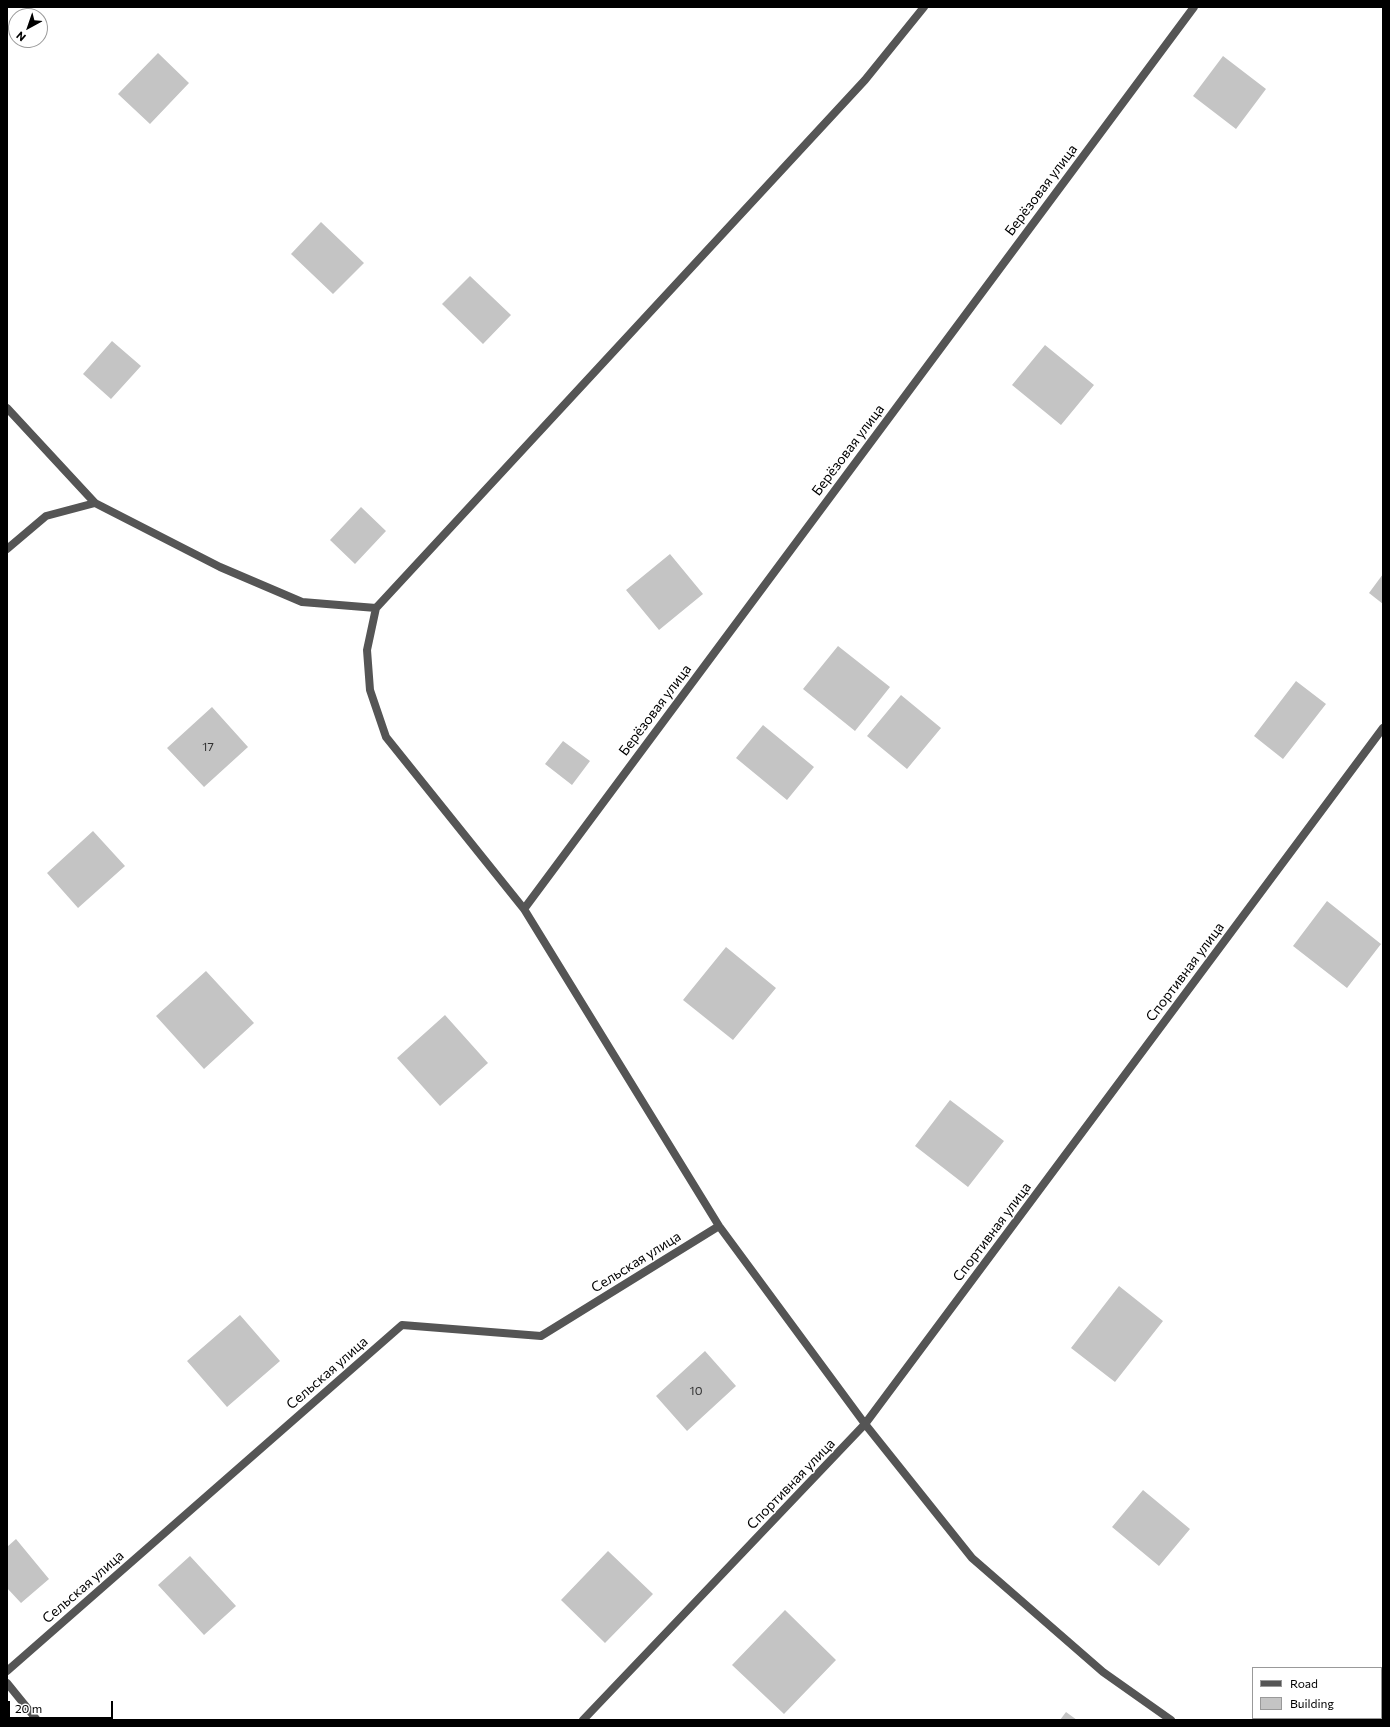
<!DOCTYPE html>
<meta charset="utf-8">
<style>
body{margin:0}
#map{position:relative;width:1390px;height:1727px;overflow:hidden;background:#fff;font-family:Commissioner,sans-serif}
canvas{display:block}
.frame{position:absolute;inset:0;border:8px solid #000;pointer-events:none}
.legend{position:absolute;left:1252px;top:1667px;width:130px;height:52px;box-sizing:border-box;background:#fff;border:1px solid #999;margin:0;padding:5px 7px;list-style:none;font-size:12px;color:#000}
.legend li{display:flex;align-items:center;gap:8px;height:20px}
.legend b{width:20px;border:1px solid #999}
.north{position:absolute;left:8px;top:8px;width:40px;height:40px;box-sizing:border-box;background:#fff;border:1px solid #999;border-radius:50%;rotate:220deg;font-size:11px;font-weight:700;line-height:16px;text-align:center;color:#000}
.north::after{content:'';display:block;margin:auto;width:14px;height:18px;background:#000;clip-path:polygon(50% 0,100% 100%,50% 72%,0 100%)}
.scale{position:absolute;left:8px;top:1701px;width:105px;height:18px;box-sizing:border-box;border:2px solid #000;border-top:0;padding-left:5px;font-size:12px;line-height:14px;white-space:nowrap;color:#000;-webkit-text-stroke:3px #fff;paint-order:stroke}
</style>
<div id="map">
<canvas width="1390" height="1727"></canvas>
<div class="frame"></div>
<ul class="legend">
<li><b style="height:5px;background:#555"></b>Road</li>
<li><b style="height:11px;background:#c4c4c4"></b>Building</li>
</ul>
<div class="north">N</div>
<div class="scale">20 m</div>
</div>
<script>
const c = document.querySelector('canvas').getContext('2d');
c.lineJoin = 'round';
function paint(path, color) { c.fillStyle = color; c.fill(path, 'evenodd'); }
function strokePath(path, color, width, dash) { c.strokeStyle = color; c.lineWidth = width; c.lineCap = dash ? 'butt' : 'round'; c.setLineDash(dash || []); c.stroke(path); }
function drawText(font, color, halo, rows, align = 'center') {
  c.font = font + ' Commissioner,sans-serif'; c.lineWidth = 3; c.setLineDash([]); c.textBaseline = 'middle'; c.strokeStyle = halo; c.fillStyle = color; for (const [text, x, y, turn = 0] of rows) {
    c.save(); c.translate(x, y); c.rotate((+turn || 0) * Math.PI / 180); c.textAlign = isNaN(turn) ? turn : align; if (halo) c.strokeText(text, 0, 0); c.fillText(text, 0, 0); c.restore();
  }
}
const building = new Path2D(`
 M158,53L189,83L150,124L118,94Z
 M1223,56L1266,89L1236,129L1193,96Z
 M321,222L364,263L333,294L291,254Z
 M470,276L511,315L483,344L442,304Z
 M112,341L141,366L111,399L83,374Z
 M1045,345L1094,385L1061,425L1012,385Z
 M361,507L386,531L355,564L330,540Z
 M670,554L703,594L659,630L626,590Z
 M1383,574V604L1369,593Z
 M838,646L890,687L855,731L803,689Z
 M1296,681L1326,704L1283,759L1254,736Z
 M901,695L941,728L907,769L867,736Z
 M212,707L248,747L204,787L167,748Z
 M763,725L814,767L787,800L736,758Z
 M563,741L590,761L572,785L545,764Z
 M93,831L125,866L78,908L47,873Z
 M1327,901L1381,944L1347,988L1293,946Z
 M726,947L776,988L733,1040L683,1000Z
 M206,971L254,1023L204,1069L156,1016Z
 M445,1015L488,1063L440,1106L397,1058Z
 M950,1100L1004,1141L968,1187L915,1146Z
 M1119,1286L1163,1321L1115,1382L1071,1348Z
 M240,1315L280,1361L227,1407L187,1361Z
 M705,1351L736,1386L687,1431L656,1396Z
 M1143,1490L1190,1529L1159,1566L1112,1527Z
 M16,1539L49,1579L21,1603L7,1588V1547Z
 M608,1551L653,1594L605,1643L561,1600Z
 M190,1556L236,1606L204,1635L158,1585Z
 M785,1610L836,1660L784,1714L732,1665Z
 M1066,1712L1077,1720H1060Z`);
const lane = new Path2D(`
 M7,1683L37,1720`);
const street = new Path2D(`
 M7,408L95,503L220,567L302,602L376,608L367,650L370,690L386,737L524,909L719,1226L865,1424L972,1558L1103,1672L1171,1720
 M7,549L46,516L95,503
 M376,608L865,80L924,7
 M524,909L1194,7
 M7,1671L402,1325L541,1336L719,1226
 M583,1720L865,1424L1383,728`);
const numberNames = [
 ["17",208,747],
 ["10",696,1391]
];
const streetNames = [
 ["Берёзовая улица",1041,190,-53],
 ["Берёзовая улица",848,450,-53],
 ["Берёзовая улица",655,710,-53],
 ["Спортивная улица",1185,972,-53],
 ["Спортивная улица",992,1232,-53],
 ["Сельская улица",636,1262,-32],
 ["Сельская улица",327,1373,-41],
 ["Спортивная улица",791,1484,-46],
 ["Сельская улица",83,1587,-41]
];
paint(building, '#c4c4c4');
strokePath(lane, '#555', 8);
strokePath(street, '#555', 8);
drawText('12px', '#313131', null, numberNames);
drawText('14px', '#000', '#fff', streetNames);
</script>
